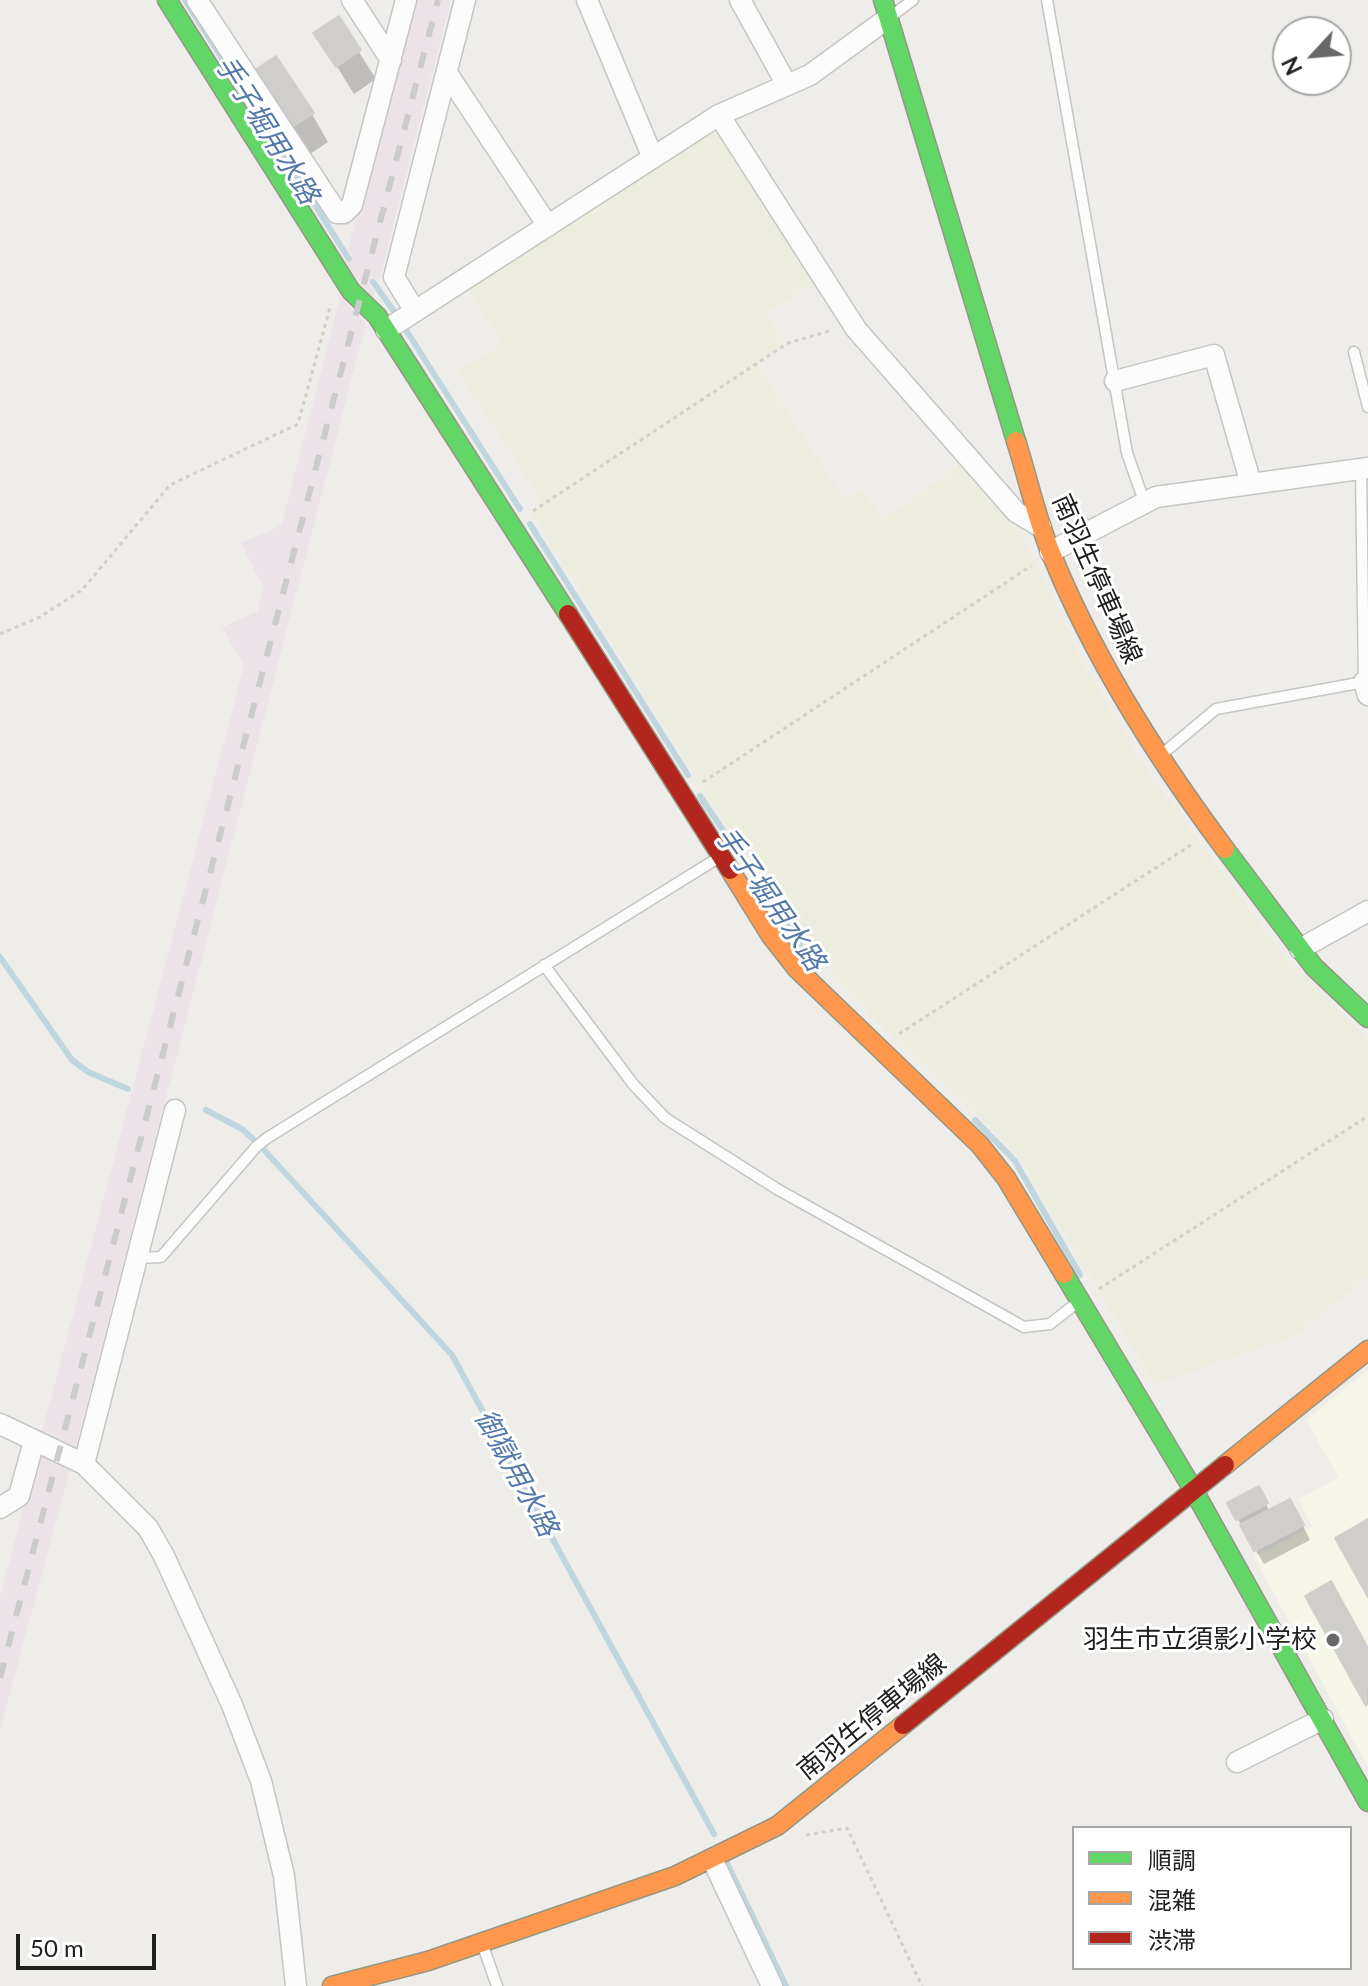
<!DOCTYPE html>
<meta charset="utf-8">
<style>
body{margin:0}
#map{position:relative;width:1368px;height:1986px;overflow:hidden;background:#eeedea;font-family:Lato,"Noto Sans JP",sans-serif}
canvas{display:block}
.legend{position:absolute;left:1072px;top:1826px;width:280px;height:144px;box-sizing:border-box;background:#fff;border:2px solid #a6a6a6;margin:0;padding:10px 14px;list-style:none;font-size:24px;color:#202020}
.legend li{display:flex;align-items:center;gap:16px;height:40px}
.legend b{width:40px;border:2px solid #a6a6a6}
.north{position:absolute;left:1272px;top:16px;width:80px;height:80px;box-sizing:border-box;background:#fff;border:2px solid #a6a6a6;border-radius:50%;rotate:244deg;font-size:22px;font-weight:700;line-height:32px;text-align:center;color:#202020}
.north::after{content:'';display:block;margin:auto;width:28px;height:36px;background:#686867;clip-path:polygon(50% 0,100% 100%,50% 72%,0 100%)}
.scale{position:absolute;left:16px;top:1934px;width:140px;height:36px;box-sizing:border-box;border:4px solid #202020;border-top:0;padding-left:10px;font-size:24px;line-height:28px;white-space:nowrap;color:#202020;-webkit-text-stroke:6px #fff;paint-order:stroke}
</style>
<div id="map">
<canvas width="1368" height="1986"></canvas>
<ul class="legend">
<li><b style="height:10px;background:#63d668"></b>順調</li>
<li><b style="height:10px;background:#ff974d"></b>混雑</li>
<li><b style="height:10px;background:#b3261e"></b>渋滞</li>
</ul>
<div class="north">N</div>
<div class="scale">50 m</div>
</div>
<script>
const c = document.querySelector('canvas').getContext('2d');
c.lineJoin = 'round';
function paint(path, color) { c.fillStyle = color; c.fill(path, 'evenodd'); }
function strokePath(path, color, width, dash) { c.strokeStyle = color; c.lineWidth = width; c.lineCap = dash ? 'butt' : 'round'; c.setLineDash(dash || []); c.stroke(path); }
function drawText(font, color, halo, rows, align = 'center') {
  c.font = font + ' Lato,"Noto Sans JP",sans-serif'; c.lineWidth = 6; c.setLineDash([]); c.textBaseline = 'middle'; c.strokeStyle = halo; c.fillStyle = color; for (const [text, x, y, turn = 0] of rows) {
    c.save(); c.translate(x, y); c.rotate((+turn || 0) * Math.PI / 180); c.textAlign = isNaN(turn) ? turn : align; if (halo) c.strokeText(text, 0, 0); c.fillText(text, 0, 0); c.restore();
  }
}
const industrial = new Path2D(`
 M414,0H451L379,281L372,277L369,285L375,292L373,298L345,263H350L352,256L348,249Z
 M340,297L366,323L75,1450L41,1436L244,666L222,627L257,612L264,589L241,543L280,526L283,520Z
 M38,1452L71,1466L0,1730V1597Z`);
const education = new Path2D(`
 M1368,1370V1767L1254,1557L1312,1526L1298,1499L1339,1478L1306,1420Z`);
const farmland = new Path2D(`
 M718,127L816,281L766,313L785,345L756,364L844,499L862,490L882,520L962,464L1023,538L1084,665L1147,772L1286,957L1368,1040V1276L1294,1337L1155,1384L1014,1149L896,1039L834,976L795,928L704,790L531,512L543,503L458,372L502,343L467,286Z`);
const shadow = new Path2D(`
 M338,19L376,79L354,94L316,33Z
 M274,99L312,114L328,142L310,154Z
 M1258,1489L1270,1512L1298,1516L1310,1540L1264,1564L1229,1504Z
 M1330,1584L1368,1651V1706L1308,1597Z`);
const stream = new Path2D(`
 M185,0L349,259
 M373,282L396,314
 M406,330L520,509
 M530,524L688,775
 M700,796L817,970
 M0,957L72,1060L88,1072L128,1089
 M206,1110L242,1129L253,1139
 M975,1120L1015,1161L1080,1275
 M265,1151L452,1355L714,1834
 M727,1863L786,1986`);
const building = new Path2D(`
 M339,16L361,50L336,67L313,33Z
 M276,56L314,113L292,127L255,70Z
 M1259,1486L1268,1503L1236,1520L1227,1503Z
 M1290,1499L1304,1525L1254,1551L1240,1525Z
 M1368,1519V1597L1335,1538Z
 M1331,1581L1368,1648L1366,1706L1305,1596Z`);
const path = new Path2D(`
 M533,511L788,343L833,330
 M0,634L40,617L82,590L170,485L298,424L331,304
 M703,782L1031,566
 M899,1034L1191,845
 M1099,1289L1368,1116
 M806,1835L847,1828L922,1986`);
const lane = new Path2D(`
 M1047,0L1127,453L1144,501
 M890,17L913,0
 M1354,352L1368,407
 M1160,756L1216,709L1364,682L1361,470
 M544,965L633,1084L665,1118L777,1189L1024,1327L1050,1324L1078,1302
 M138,1258L161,1257L256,1147L267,1138L718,858
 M483,1946L497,1986`);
const street = new Path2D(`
 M197,0L337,213H344L352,205L406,0
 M352,0L391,60
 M587,0L653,158
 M740,0L787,85
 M447,73L548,226
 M719,115L856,329L1016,512L1041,527
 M415,311L394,277L465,0
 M386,330L719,115L810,75L888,18
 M1115,381L1214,355L1251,484
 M1050,552L1156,497L1368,468
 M1364,682L1368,695
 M1300,949L1368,911
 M0,1424L84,1464L148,1528L164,1556L232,1705L261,1781L284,1876L296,1986
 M84,1464L175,1110
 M0,1508L19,1496L34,1441
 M1237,1762L1323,1719
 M712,1859L772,1986`);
const fast = new Path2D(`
 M167,0L351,291L377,316L568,614
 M883,0L1016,441
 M1225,849L1314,967L1368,1018
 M1064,1274L1194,1491L1368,1802`);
const slow = new Path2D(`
 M1016,441C1028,478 1036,518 1051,553C1094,659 1157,758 1225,849
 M730,870L771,936L797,969L980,1145L1006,1178L1064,1274
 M1225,1465L1368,1350
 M332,1986L428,1961L675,1876L777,1826L903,1725`);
const jam = new Path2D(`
 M568,614L730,870
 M903,1725L1225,1465`);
const rail = new Path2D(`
 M0,1678L438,0`);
const markers = [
 [1333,1640,8,"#686867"]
];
const streetNames = [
 ["南羽生停車場線",1097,579,66],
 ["南羽生停車場線",872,1717,-39]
];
const poiNames = [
 ["羽生市立須影小学校",1317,1640]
];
const waterNames = [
 ["手子堀用水路",267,130,58],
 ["手子堀用水路",770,899,55],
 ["御獄用水路",516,1473,61]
];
paint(industrial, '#ebe3e7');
paint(education, '#f5f6e7');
paint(farmland, '#ecedde');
paint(shadow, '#0003');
strokePath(stream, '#c0d6df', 6);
paint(building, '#cfcecb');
strokePath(building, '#d1cfcb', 2);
strokePath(lane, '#c5c5c4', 13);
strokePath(street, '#c5c5c4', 23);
strokePath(fast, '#949783', 21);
strokePath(slow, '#949783', 21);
strokePath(jam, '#949783', 21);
strokePath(path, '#d6ccc9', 3, [4, 4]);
strokePath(lane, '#fcfcfc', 10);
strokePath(street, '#fcfcfc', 20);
strokePath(fast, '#63d668', 18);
strokePath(slow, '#ff974d', 18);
strokePath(jam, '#b3261e', 18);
strokePath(rail, '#cbcbcb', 6, [16, 16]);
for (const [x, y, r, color] of markers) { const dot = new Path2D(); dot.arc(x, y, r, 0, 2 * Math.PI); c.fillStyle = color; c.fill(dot); strokePath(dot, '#fff', 3); }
drawText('26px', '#202020', '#fff', streetNames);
drawText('26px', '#202020', '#fff', poiNames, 'right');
drawText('italic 28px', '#5378aa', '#fff', waterNames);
</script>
